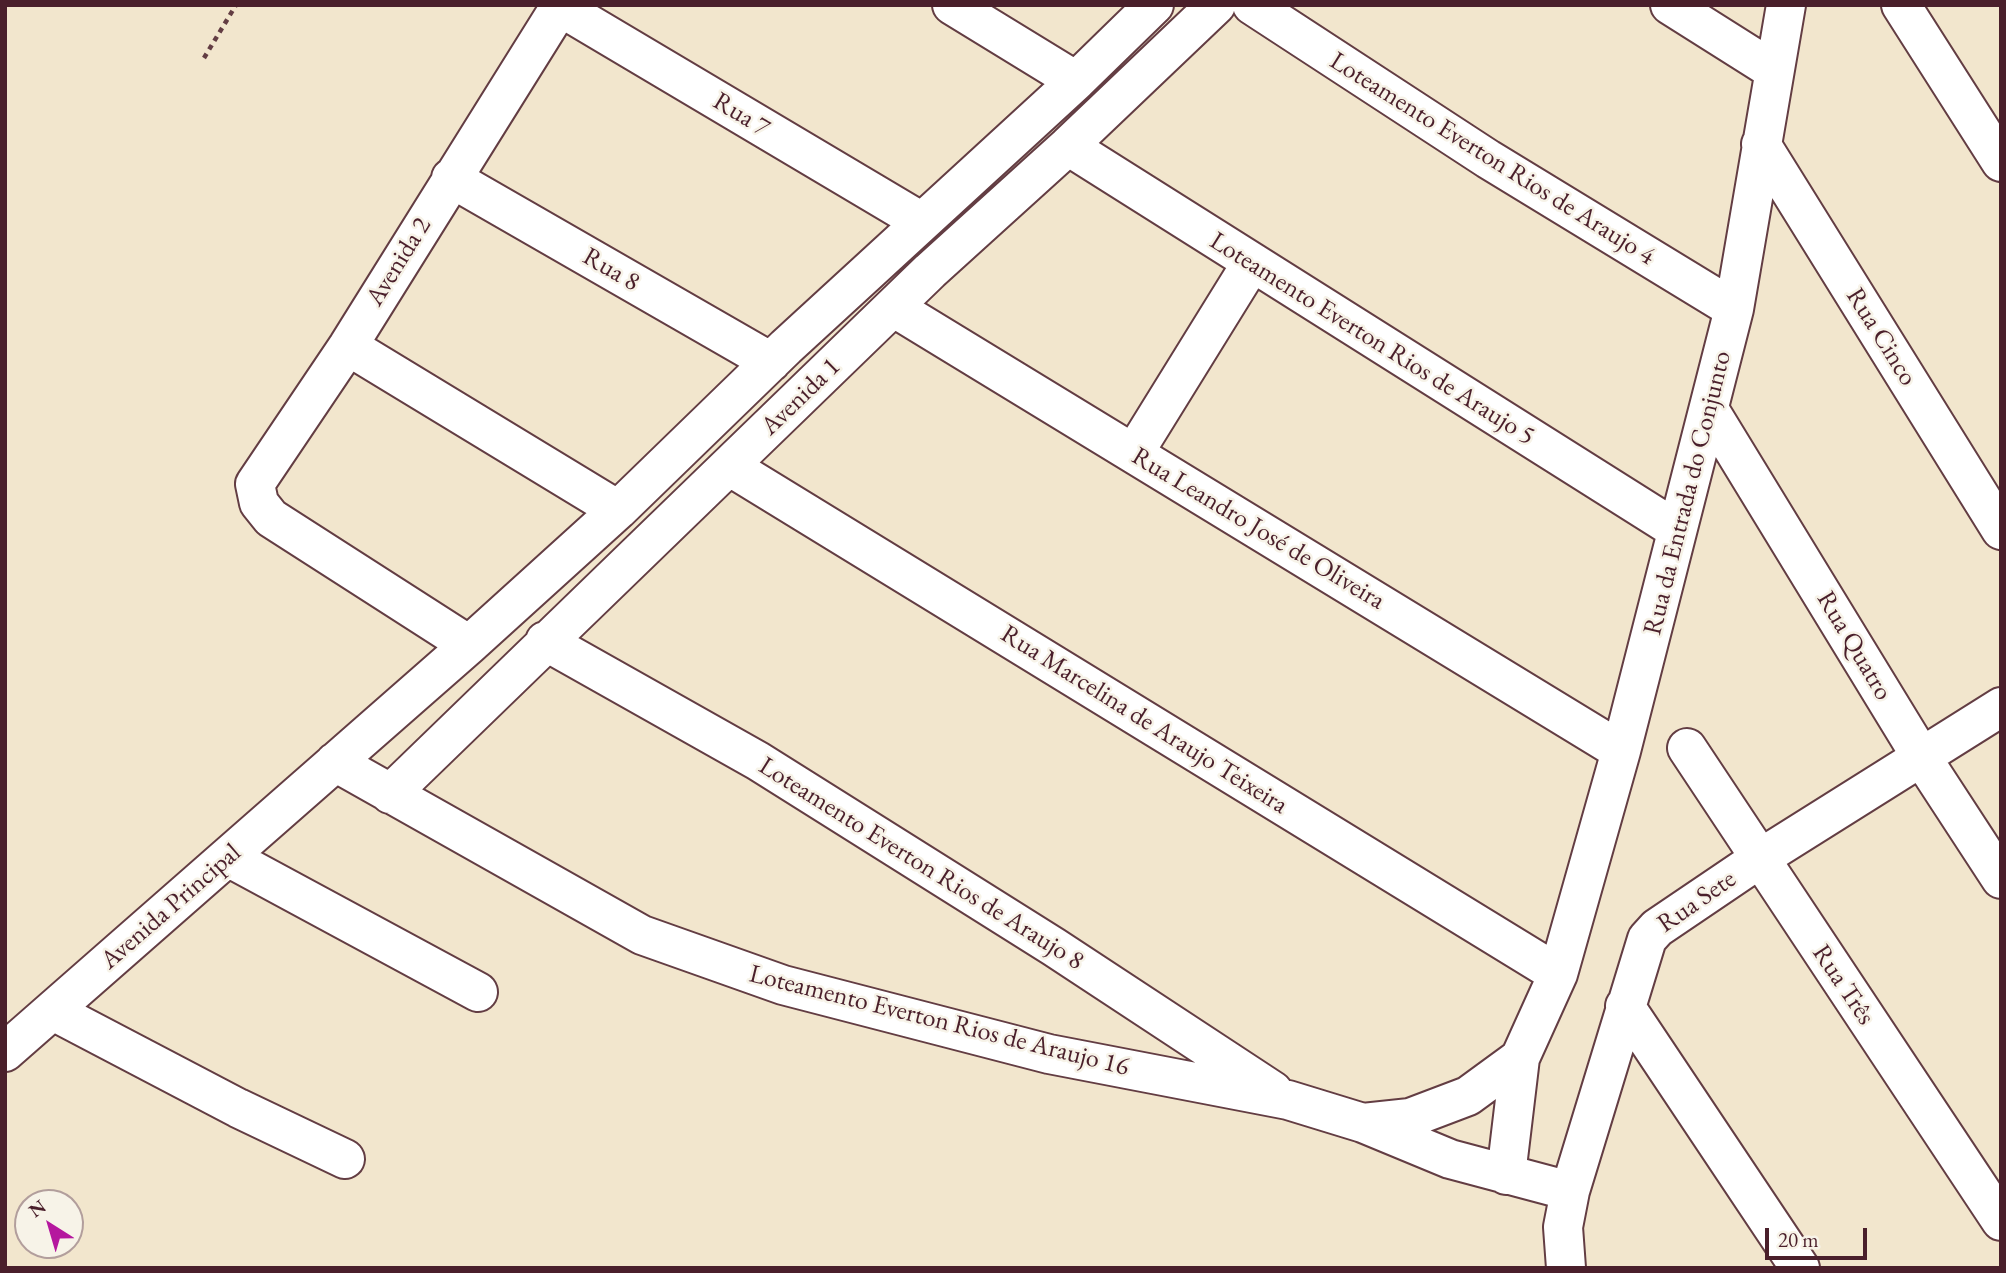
<!DOCTYPE html>
<meta charset="utf-8">
<style>
body{margin:0}
#map{position:relative;width:2006px;height:1273px;overflow:hidden;background:#f2e6cd;font-family:"EB Garamond",serif}
canvas{display:block}
.frame{position:absolute;inset:0;border:7px solid #4a1f2b;pointer-events:none}
.north{position:absolute;left:14px;top:1189px;width:70px;height:70px;box-sizing:border-box;background:#f7f3e8;border:2px solid #b29e9c;border-radius:50%;rotate:323deg;font-size:19px;font-weight:700;line-height:28px;text-align:center;color:#4a1f2b}
.north::after{content:'';display:block;margin:auto;width:24px;height:32px;background:#b5179e;clip-path:polygon(50% 0,100% 100%,50% 72%,0 100%)}
.scale{position:absolute;left:1765px;top:1228px;width:102px;height:32px;box-sizing:border-box;border:4px solid #4a1f2b;border-top:0;padding-left:9px;font-size:21px;line-height:24px;white-space:nowrap;color:#4a1f2b;-webkit-text-stroke:5px #f7f3e8;paint-order:stroke}
</style>
<div id="map">
<canvas width="2006" height="1273"></canvas>
<div class="frame"></div>
<div class="north">N</div>
<div class="scale">20 m</div>
</div>
<script>
const c = document.querySelector('canvas').getContext('2d');
c.lineJoin = 'round';
function strokePath(path, color, width, dash) { c.strokeStyle = color; c.lineWidth = width; c.lineCap = dash ? 'butt' : 'round'; c.setLineDash(dash || []); c.stroke(path); }
function drawText(font, color, halo, rows, align = 'center') {
  c.font = font + ' "EB Garamond",serif'; c.lineWidth = 5; c.setLineDash([]); c.textBaseline = 'middle'; c.strokeStyle = halo; c.fillStyle = color; for (const [text, x, y, turn = 0] of rows) {
    c.save(); c.translate(x, y); c.rotate((+turn || 0) * Math.PI / 180); c.textAlign = isNaN(turn) ? turn : align; if (halo) c.strokeText(text, 0, 0); c.fillText(text, 0, 0); c.restore();
  }
}
const path = new Path2D(`
 M204,58L236,5`);
const minor = new Path2D(`
 M952,5L1076,81
 M1252,5L1488,159L1734,309
 M1670,5L1773,70
 M1901,5L2001,162
 M560,7L922,222
 M1761,144L2001,530
 M1068,146L1677,530
 M451,178L771,362
 M893,307L1621,751
 M348,346L618,510
 M1710,411L1922,758L2001,879
 M1134,453L1251,264
 M729,466L1558,974
 M545,641L758,761L1054,947L1273,1091
 M469,645L271,518L259,503L255,484L348,346L561,5
 M1687,748L2001,1221
 M335,762L642,935L783,985L1049,1054L1288,1100L1363,1123L1410,1118L1468,1096L1520,1058L1558,974L1621,751L1734,309L1786,5
 M390,794L930,271L1068,146L1216,5
 M228,857L478,992
 M1625,1006L1800,1268
 M53,1011L238,1108L345,1159
 M5,1052L469,645L618,510L786,347L1076,81L1154,5
 M1363,1123L1450,1159L1570,1191
 M1506,1175L1520,1058
 M1566,1268L1563,1227L1570,1191L1647,939L1657,928L1759,859L2001,707`);
const streetNames = [
 ["Rua 7",741,115,31],
 ["Loteamento Everton Rios de Araujo 4",1492,159,32],
 ["Avenida 2",399,262,-58],
 ["Rua 8",611,270,30],
 ["Rua Cinco",1881,337,58],
 ["Loteamento Everton Rios de Araujo 5",1372,339,32],
 ["Avenida 1",801,397,-44],
 ["Rua da Entrada do Conjunto",1688,493,-76],
 ["Rua Leandro José de Oliveira",1258,529,31],
 ["Rua Quatro",1854,646,59],
 ["Rua Marcelina de Araujo Teixeira",1144,720,32],
 ["Loteamento Everton Rios de Araujo 8",921,864,32],
 ["Rua Sete",1697,902,-35],
 ["Avenida Principal",171,907,-41],
 ["Rua Três",1843,985,56],
 ["Loteamento Everton Rios de Araujo 16",939,1021,14]
];
strokePath(minor, '#633d43', 42);
strokePath(path, '#633d43', 4.5, [5, 5]);
strokePath(minor, '#fff', 38);
drawText('26px', '#4a1f2b', '#f7f3e8', streetNames);
</script>
